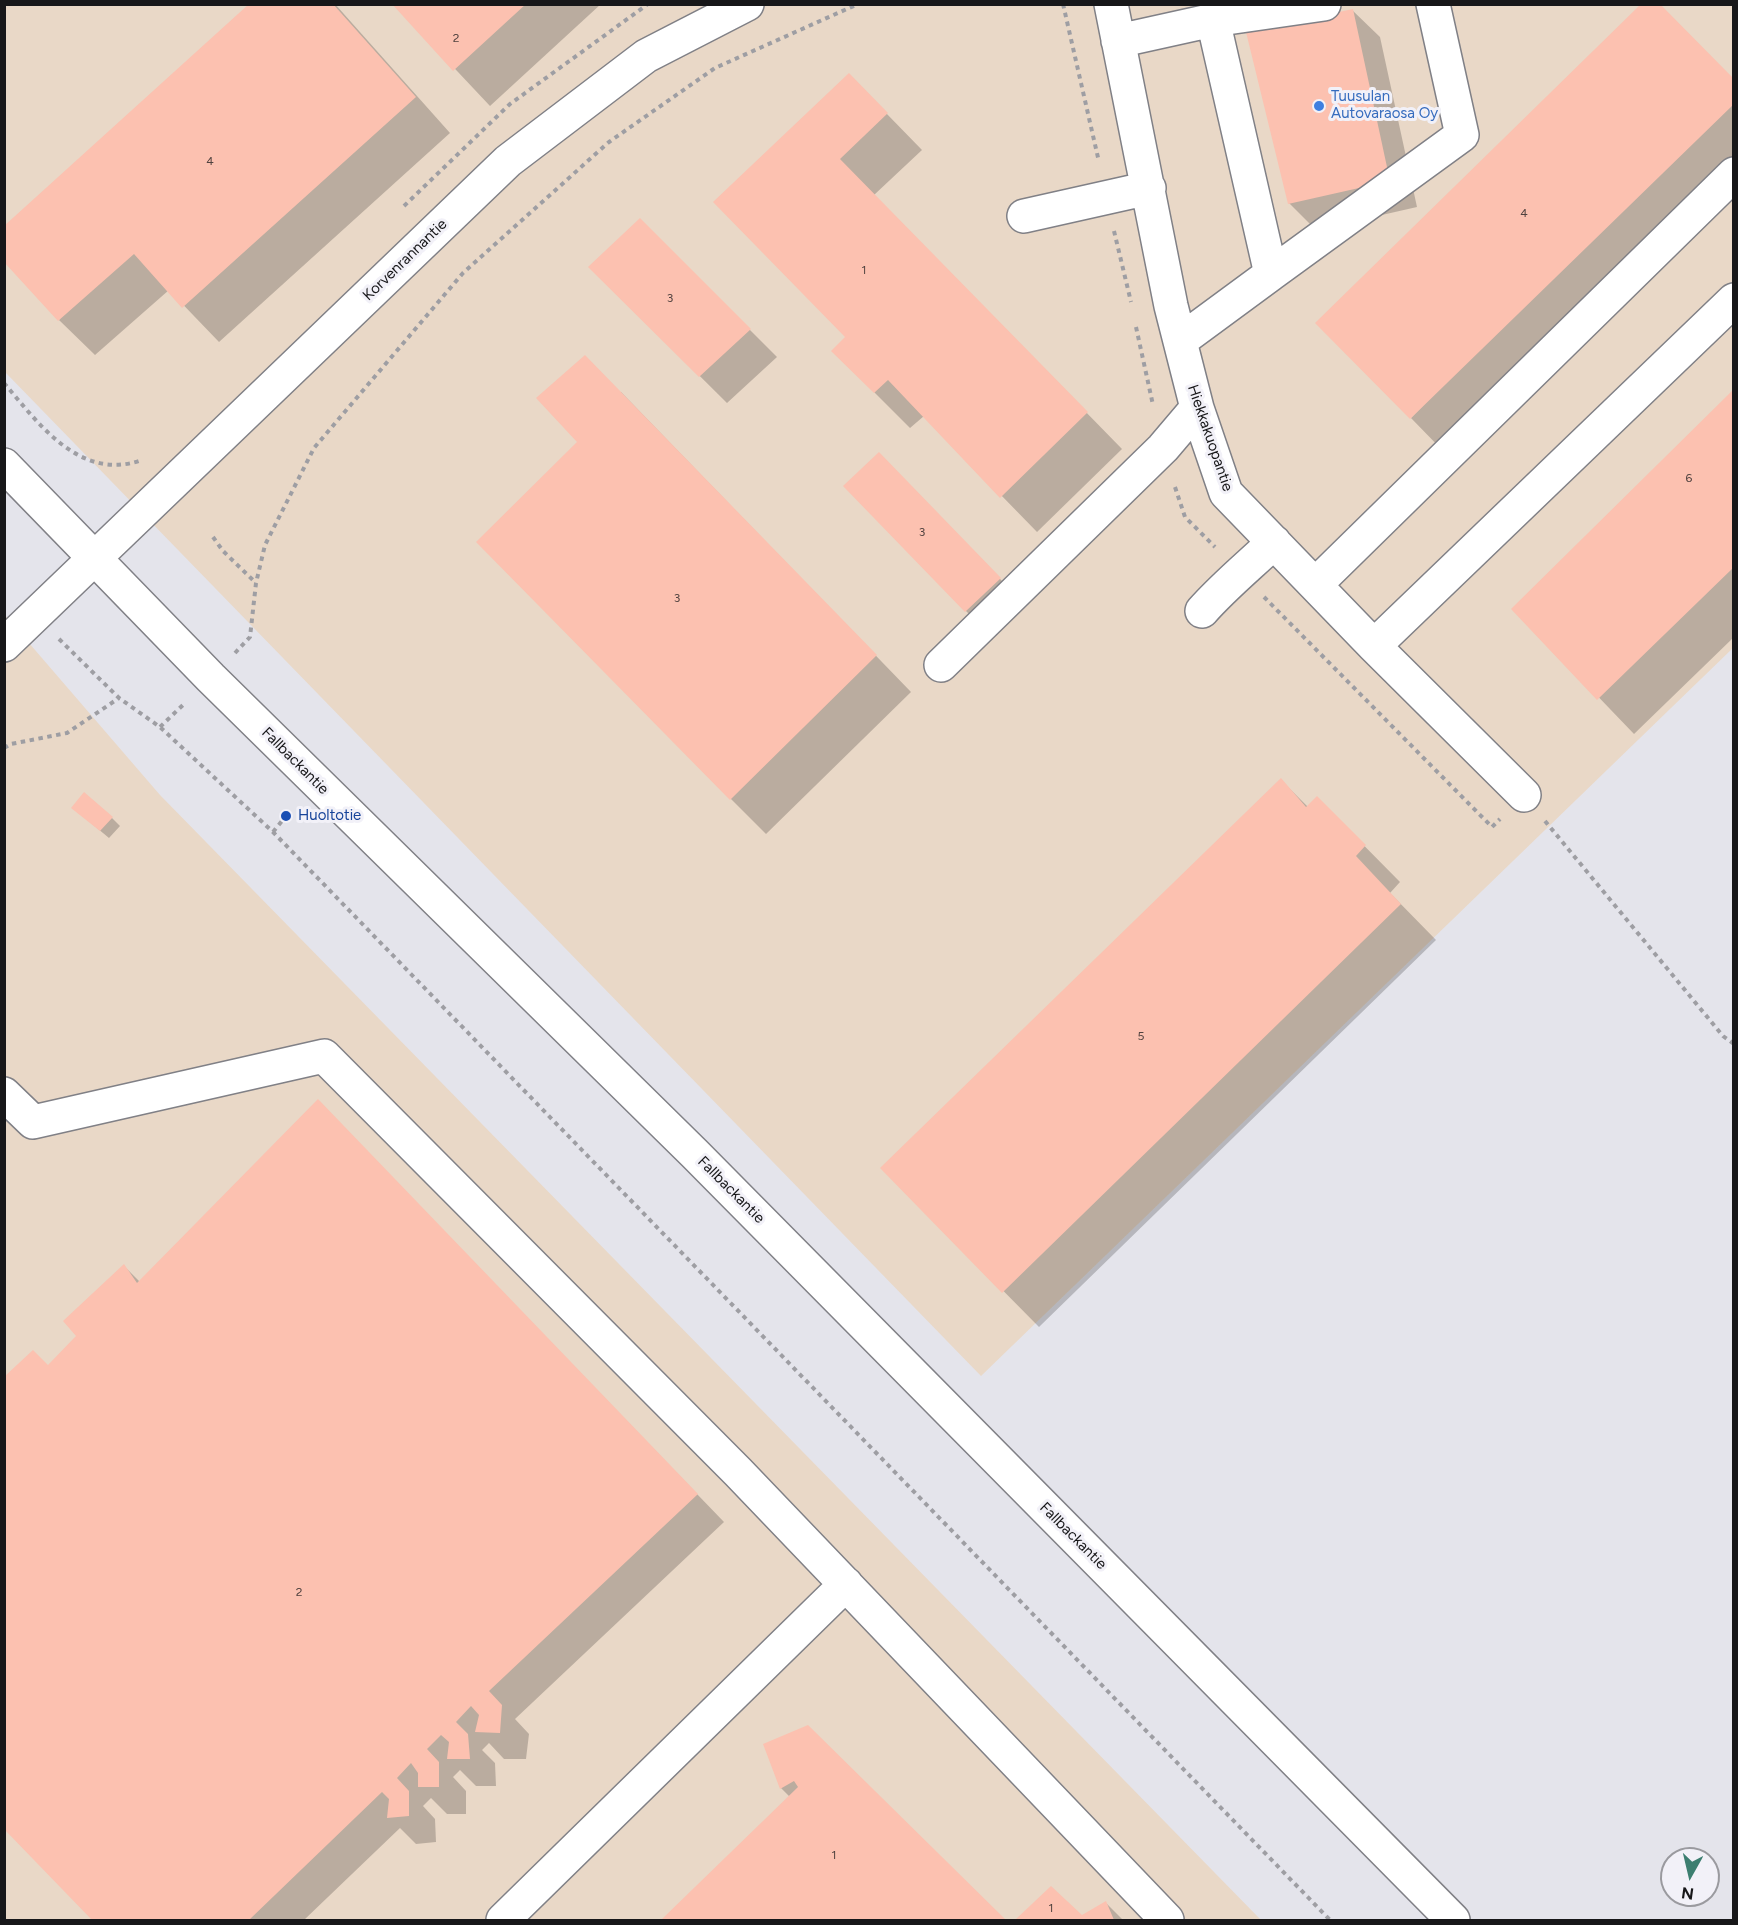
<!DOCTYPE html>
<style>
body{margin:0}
#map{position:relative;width:1738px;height:1925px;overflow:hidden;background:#e4e4eb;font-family:Figtree,sans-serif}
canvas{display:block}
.frame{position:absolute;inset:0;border:6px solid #171719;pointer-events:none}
.north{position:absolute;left:1660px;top:1847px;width:60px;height:60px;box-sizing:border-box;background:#f2f1f8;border:2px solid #9a9a9f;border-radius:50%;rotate:188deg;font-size:16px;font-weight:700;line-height:24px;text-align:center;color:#171719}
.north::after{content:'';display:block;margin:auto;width:21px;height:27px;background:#3c7e70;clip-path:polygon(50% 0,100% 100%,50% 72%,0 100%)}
</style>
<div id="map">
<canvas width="1738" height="1925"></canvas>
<div class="frame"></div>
<div class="north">N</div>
</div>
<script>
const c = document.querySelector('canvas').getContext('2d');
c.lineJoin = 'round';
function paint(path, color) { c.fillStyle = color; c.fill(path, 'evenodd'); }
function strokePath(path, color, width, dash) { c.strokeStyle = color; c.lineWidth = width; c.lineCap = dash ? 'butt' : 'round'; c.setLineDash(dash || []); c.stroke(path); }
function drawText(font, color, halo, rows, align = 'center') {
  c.font = font + ' Figtree,sans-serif'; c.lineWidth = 6; c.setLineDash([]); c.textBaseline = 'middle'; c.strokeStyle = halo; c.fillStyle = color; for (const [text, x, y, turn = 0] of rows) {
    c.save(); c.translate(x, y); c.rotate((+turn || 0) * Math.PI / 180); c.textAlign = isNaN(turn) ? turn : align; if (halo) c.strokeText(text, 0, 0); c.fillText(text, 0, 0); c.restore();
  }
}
const industrial = new Path2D(`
 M5,5H1733V648L981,1376L5,372Z
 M4,614L160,795L1261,1920H5Z`);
const shadow = new Path2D(`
 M252,4H335L450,133L219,342L169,290L95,355L59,320Z
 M394,4H601L490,106Z
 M1352,10L1380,37L1417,207L1316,230L1289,203Z
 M849,75L922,150L874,195L1122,449L1037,532L924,416L910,428L833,351L847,337L715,202Z
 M1734,81V174L1446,454L1411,418Z
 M640,220L777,357L727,403L590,267Z
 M621,392L911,692L766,834L731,799L579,442Z
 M1734,392V637L1634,734L1514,609Z
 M906,481L1026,606L993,638L966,611Z
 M1281,780L1308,807L1317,798L1400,882L1390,893L1436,940L1039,1327L882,1168Z
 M73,808L112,818L120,826L109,838Z
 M345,1129L724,1522L515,1719L529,1734L526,1759H504L489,1743L482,1750L495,1763L496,1786H476L460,1770L453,1777L466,1791V1814H447L431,1798L423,1806L435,1819L436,1842L416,1844L400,1828L304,1920H94L4,1827L48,1367L78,1336L124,1266L140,1282Z
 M808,1727L1004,1920H663L790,1797L781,1788Z
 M1051,1888L1082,1917L1106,1903L1123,1920H1017Z`);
const building = new Path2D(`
 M249,4H333L416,97L182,308L134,254L58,321L4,262V226Z
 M392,4H526L453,71Z
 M1641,4H1660L1734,79V104L1410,419L1315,323Z
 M1353,9L1390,181L1288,204L1246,32Z
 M849,73L888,113L840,159L1088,412L1000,498L888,380L874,393L831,351L845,337L713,202Z
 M640,218L751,329L699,377L588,267Z
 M585,355L877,655L730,800L476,542L577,442L536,398Z
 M1734,389V567L1597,700L1511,609Z
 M879,452L1001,578L965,612L843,486Z
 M1281,778L1306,807L1317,796L1366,845L1356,856L1401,904L1002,1293L880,1168Z
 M84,792L113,817L100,831L71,808Z
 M318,1099L698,1494L489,1691L502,1705L500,1733L475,1732L479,1715L471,1706L456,1722L468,1734L470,1759H447L449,1742L441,1735L427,1749L439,1762V1787H418V1773L411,1763L397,1778L409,1791V1816L387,1818L389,1799L382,1792L249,1920H92L4,1829V1377L33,1350L48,1365L76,1336L63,1321L124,1264L137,1283Z
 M808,1725L1006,1920H661L798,1787L794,1781L780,1789L763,1744Z
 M1051,1886L1082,1915L1106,1901L1114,1920H1015Z`);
const path = new Path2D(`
 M1063,4L1099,162
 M404,206L510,104L648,4
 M1114,231L1131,302
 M1136,327L1153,405
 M4,383C39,424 80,482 142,460
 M1175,487L1185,517L1215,547
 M213,537L223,551L255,582
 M1264,597L1492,827L1500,819
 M59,639L119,698L160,727L273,832L1330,1920
 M235,653L250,637L256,583L265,545L314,448L463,273L609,142L715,68L858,4
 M160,727L185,703
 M4,748L11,744L67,733L119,698
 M1545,821L1723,1036L1734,1044
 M273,832L286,816`);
const minor = new Path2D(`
 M1111,4L1171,306L1197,408L1226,493L1374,646L1524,795
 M1213,20L1324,4
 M1118,41L1213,20L1271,274L1180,341
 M1024,216L1149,188
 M1271,274L1462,135L1433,4
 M4,465L211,678L695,1154L1453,1920
 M1315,585L1734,174
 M1202,611C1224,586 1250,565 1274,542
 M4,645L508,161L646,56L747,4
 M1374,646L1734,300
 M941,665L1163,448L1197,408
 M4,1094L33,1122L324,1056L738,1472L1167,1920
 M503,1920L846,1584`);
const markers = [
 [1319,106,6,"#3f7fe0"],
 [286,816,6,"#1a4fb4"]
];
const numberNames = [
 ["2",456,38],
 ["4",210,161],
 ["4",1524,213],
 ["1",864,270],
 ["3",670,298],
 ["6",1689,478],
 ["3",922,532],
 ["3",677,598],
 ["5",1141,1036],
 ["2",299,1592],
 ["1",834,1855],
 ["1",1051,1908]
];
const shopNames = [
 ["Tuusulan",1331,97],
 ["Autovaraosa Oy",1331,114]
];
const streetNames = [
 ["Korvenrannantie",405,260,-44],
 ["Hiekkakuopantie",1210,438,71],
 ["Fallbackantie",295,761,45],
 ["Fallbackantie",731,1190,45],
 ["Fallbackantie",1073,1536,45]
];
const transitNames = [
 ["Huoltotie",298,816]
];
paint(industrial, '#e9d8c7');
paint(shadow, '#0003');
paint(building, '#fcc1b0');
strokePath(minor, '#808086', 36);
strokePath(path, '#9e9ea3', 4, [4.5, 4.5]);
strokePath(minor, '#fff', 33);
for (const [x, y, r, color] of markers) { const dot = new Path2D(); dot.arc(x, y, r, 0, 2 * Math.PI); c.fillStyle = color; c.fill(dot); strokePath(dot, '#f2f1f8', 2); }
drawText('12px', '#50423f', null, numberNames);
drawText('15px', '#366cbe', '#f2f1f8', shopNames, 'left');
drawText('15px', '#171719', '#f2f1f8', streetNames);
drawText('15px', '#164399', '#f2f1f8', transitNames, 'left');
</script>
